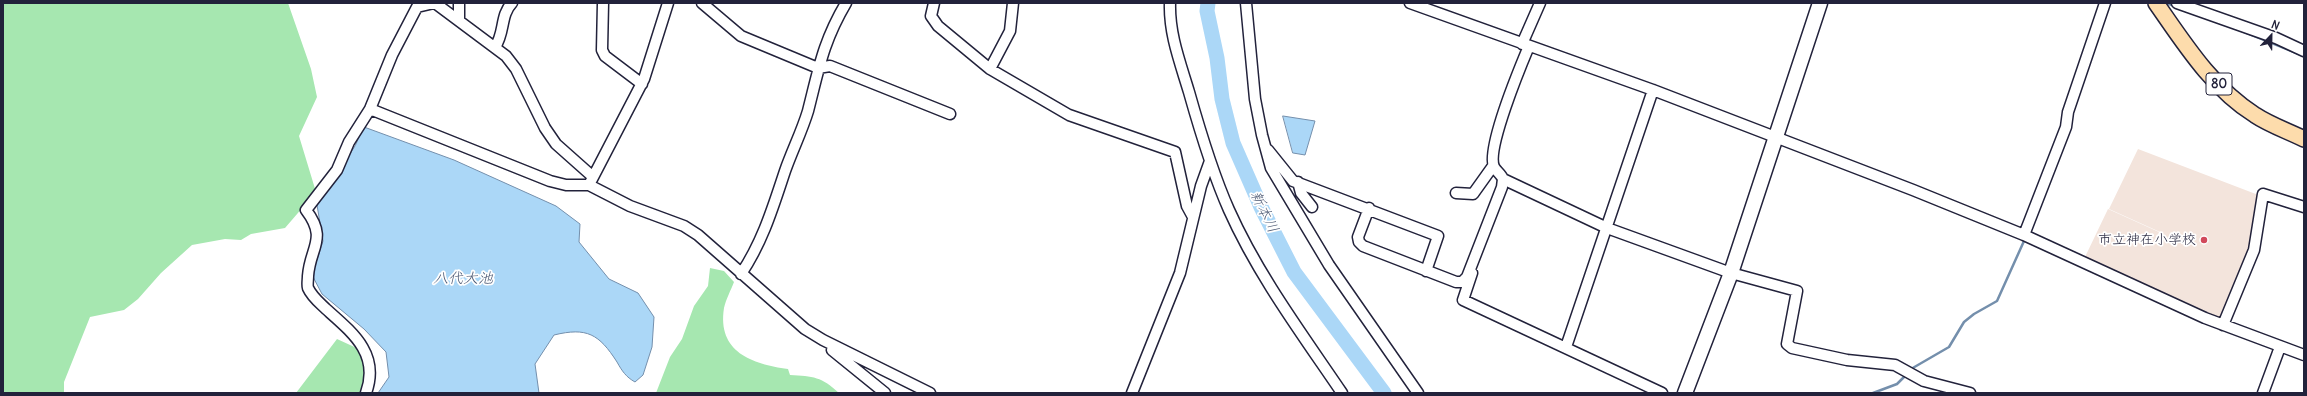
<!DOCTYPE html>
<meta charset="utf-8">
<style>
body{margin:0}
#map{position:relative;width:2307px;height:396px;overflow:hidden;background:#fff;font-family:Delius,sans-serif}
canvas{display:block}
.frame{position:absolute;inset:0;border:4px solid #22223b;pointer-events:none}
.north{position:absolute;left:2251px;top:16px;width:40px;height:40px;-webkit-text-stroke:3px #fff;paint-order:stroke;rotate:22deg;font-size:11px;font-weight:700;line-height:16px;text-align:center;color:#22223b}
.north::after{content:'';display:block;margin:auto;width:14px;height:18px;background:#22223b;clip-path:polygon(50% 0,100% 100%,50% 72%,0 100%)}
</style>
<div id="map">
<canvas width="2307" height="396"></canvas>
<div class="frame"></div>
<div class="north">N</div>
</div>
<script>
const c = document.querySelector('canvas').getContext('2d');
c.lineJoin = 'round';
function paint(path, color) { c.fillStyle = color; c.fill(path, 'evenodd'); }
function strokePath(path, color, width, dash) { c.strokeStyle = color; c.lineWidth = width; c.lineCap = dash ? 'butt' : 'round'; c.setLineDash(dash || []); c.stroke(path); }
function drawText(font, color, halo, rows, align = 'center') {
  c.font = font + ' Delius,"Klee One",sans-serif'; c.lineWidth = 3.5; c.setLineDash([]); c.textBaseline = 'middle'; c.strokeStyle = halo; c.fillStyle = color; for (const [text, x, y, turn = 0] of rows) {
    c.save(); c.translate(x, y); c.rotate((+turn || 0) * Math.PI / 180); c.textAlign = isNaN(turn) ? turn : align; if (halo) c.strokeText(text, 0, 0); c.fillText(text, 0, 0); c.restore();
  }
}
const built = new Path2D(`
 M2138,149L2261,196L2251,249L2220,318L2085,257L2108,209L2159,232L2153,248L2160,232L2109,209Z`);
const green = new Path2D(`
 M3,3H288L311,69L317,97L299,136L316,192L285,228L251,234L241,240L225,239L192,245L161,273L138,299L124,310L90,317L64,382V393H3Z
 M710,268L724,271L734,282C731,290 726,299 724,308C717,352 752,364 788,369L790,375C813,376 822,377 839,393H656L670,357L682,339L694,306L708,286Z
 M337,339L361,350L368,367L362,393H296Z`);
const water = new Path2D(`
 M1283,116L1315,121L1305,155L1293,153Z
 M364,127L454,160L556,206L580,224L579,242L609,279L638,293L654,317L652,347L643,375L635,382C626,377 622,371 617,362C599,334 587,327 554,335L535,364L539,393H378L389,377L386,352L364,329L322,294L312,275L323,241L317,205L355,146Z`);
const stream = new Path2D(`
 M2167,3L2176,7
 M2237,29L2304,56
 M1911,369L1949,347L1964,322L1974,314L1997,301L2024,241
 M1873,393L1897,384L1905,376`);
const river = new Path2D(`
 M1208,3L1207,11L1217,58L1222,99L1233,143L1261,207L1294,272L1384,393`);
const street = new Path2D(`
 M435,3L506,56L516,69L545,128L556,144L592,176
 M603,3L602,50L605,56L642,84
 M702,3L741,36L818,68L830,66L950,114
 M934,3L931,16L938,26L990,69L1069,115L1175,152L1187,206L1193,217
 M1170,3C1169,34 1180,62 1189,92C1200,131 1212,172 1229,210C1258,275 1302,334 1342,393
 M1246,3L1255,99L1262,135L1271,168L1329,265L1418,393
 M1410,3L1653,90L1913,190L2024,235L2205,318L2304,355
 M2177,3L2276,38L2304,51
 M459,19V3
 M1522,44L1540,3
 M495,47C505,33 500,15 512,3
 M990,69L1010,31L1013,3
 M370,109L550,181L566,185H589L630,206L684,226L698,235L805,329L823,340L930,393
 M1268,150L1293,181L1438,236L1426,271
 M1503,179L1607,228L1731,273L1797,291L1787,344L1792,348L1847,360L1895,365L1924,381L1970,393
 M1298,182L1301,193L1312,207
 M590,183L644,79L668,3
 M1456,193L1473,194L1493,166
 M1369,208L1358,237L1359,242L1363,246L1456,282H1462L1467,277L1502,187L1503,179C1501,174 1496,171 1494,167C1486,149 1521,65 1529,46
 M2024,235L2066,127L2068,112L2105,3
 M1472,273L1463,300L1662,393
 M741,274C763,241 773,207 785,171C792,151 802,131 808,111C819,68 823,42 846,3
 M2223,325L2254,250L2263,194L2304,207
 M1566,347L1653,90
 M832,350L885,393
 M366,393C380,354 353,333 326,309C320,303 312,297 308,288C307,285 308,280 308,276C310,247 328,239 306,210L337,170L349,142L370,109L392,55L417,7L434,3
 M1132,393L1180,273L1201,186L1210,161
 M2263,393L2280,347`);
const secondary = new Path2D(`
 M1685,393L1731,273L1820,3`);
const primary = new Path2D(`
 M2156,3C2184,43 2212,88 2255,115C2270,125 2288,131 2304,139`);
const markers = [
 [2204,240,4,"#d1495b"]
];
const shields = [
 [2219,84,26]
];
const shieldNames = [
 ["80",2219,84]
];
const poiNames = [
 ["市立神在小学校",2196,240]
];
const waterNames = [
 ["新本川",1264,212,64],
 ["八代大池",463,279]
];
paint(built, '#f3e4dc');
paint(green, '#a6e7b0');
paint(water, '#abd7f7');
strokePath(water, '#748fac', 1);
strokePath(stream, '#748fac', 2.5);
strokePath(river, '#abd7f7', 15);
strokePath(street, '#22223b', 13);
strokePath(secondary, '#22223b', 17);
strokePath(primary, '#22223b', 18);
strokePath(street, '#fff', 10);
strokePath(secondary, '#fff', 14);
strokePath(primary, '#fddcac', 15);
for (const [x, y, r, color] of markers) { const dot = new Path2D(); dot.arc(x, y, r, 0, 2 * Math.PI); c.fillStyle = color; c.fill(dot); strokePath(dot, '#fff', 1.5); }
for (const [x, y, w] of shields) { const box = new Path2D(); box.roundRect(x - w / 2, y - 11, w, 22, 3); c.fillStyle = '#fff'; c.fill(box); strokePath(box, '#22223b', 1); }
drawText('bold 13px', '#22223b', null, shieldNames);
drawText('14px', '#22223b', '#fff', poiNames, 'right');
drawText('italic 15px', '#4b5873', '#fff', waterNames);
</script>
